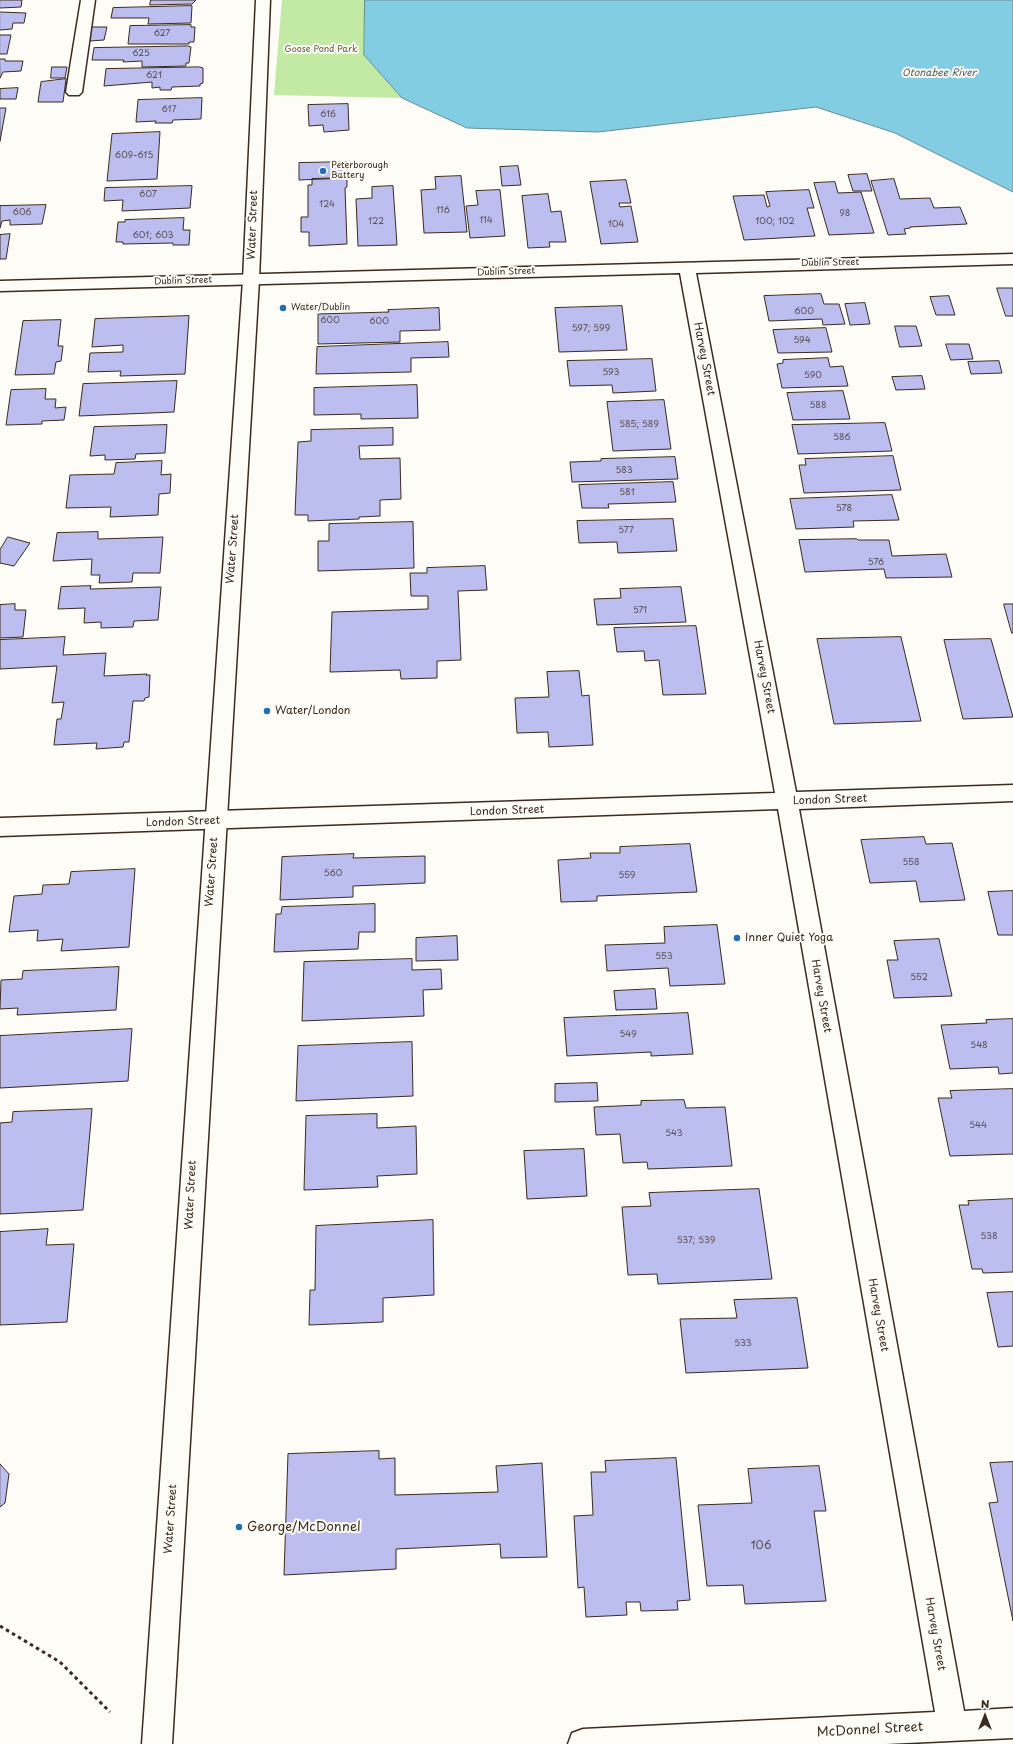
<!DOCTYPE html>
<style>
body{margin:0}
#map{position:relative;width:1013px;height:1744px;overflow:hidden;background:#fdfcf7;font-family:"Playpen Sans",sans-serif}
canvas{display:block}
.north{position:absolute;left:965px;top:1696px;width:40px;height:40px;-webkit-text-stroke:3px #fdfcf7;paint-order:stroke;rotate:0deg;font-size:11px;font-weight:700;line-height:16px;text-align:center;color:#3b2a1e}
.north::after{content:'';display:block;margin:auto;width:14px;height:18px;background:#3b2a1e;clip-path:polygon(50% 0,100% 100%,50% 72%,0 100%)}
</style>
<div id="map">
<canvas width="1013" height="1744"></canvas>
<div class="north">N</div>
</div>
<script>
const c = document.querySelector('canvas').getContext('2d');
c.lineJoin = 'round';
function paint(path, color) { c.fillStyle = color; c.fill(path, 'evenodd'); }
function strokePath(path, color, width, dash) { c.strokeStyle = color; c.lineWidth = width; c.lineCap = dash ? 'butt' : 'round'; c.setLineDash(dash || []); c.stroke(path); }
function drawText(font, color, halo, rows, align = 'center') {
  c.font = font + ' "Playpen Sans",sans-serif'; c.lineWidth = 4; c.setLineDash([]); c.textBaseline = 'middle'; c.strokeStyle = halo; c.fillStyle = color; for (const [text, x, y, turn = 0] of rows) {
    c.save(); c.translate(x, y); c.rotate((+turn || 0) * Math.PI / 180); c.textAlign = isNaN(turn) ? turn : align; if (halo) c.strokeText(text, 0, 0); c.fillText(text, 0, 0); c.restore();
  }
}
const green = new Path2D(`
 M282,0H365L364,55L402,98L274,95Z`);
const water = new Path2D(`
 M365,0H1013V192L895,133L816,107L598,132L467,128L402,98L364,55Z`);
const building = new Path2D(`
 M0,0H22L21,7L0,8Z
 M151,0H196L192,4L150,5Z
 M192,6L191,23L148,24L149,18H111L113,8Z
 M0,12L26,13L24,23H13L12,29L0,30Z
 M191,25V27H195L194,42H189V44H128L130,26Z
 M92,27H107L104,40L90,41Z
 M0,35H11L7,54H0Z
 M188,46L191,47L189,63H186V66L142,67V61L123,62L124,60H92L94,48Z
 M0,59H5V61H23L21,71L3,72L0,78Z
 M52,67H67L65,78H51Z
 M200,67L203,68V83L200,84V86L172,87L171,90H160V87L152,88V82L104,86L106,69Z
 M66,79L63,102H38L41,82Z
 M18,88L16,99H0V89Z
 M202,98L201,119L173,120L172,123H155L156,121L136,122L138,100Z
 M348,104L349,130L324,132L323,125L309,126L308,105Z
 M0,108H6L0,141Z
 M160,132L157,179L107,181L112,134Z
 M347,162V178L299,180V163Z
 M518,166L521,185L502,186L500,167Z
 M867,174L872,191H853L848,175Z
 M461,176L467,232L424,233L421,190L436,189L435,177Z
 M347,178V187L345,188L347,244L309,246V232H301V217H308V185H312V179Z
 M894,179L900,199L930,198L934,208L960,207L967,224L910,227V228L904,229L906,234L888,235L871,181Z
 M626,180L631,203H619L620,207L631,206L638,242L601,244L590,182Z
 M835,182L838,193L861,192L874,233L829,235L814,183Z
 M192,186L190,208L122,211L123,200L104,201L105,188Z
 M393,186L397,245L358,246L356,199L372,198V187Z
 M500,190L505,236L470,238L466,206L478,205L476,191Z
 M809,190L814,208H807L815,236L744,240L733,196L764,195L767,207L770,206L766,192Z
 M548,194L551,212L561,211L566,242H549L550,247L528,248L522,196Z
 M46,205L42,224L10,225V220L2,221L0,228V206Z
 M184,218L183,230H190L189,245H173V243L123,244V242H116L118,222H125V220Z
 M10,234L6,259H0V235Z
 M997,288H1013V316H1006Z
 M821,294L824,304H839L845,324L823,325L822,319L769,321L764,296Z
 M949,296L955,315H936L930,297Z
 M865,303L870,324L850,325L845,304Z
 M622,306L627,350L559,352L555,308Z
 M439,308L440,330L400,331V342L318,344V314L389,312L388,310Z
 M189,316L185,374L120,376L121,371L88,372L90,353L123,352V345L92,347L95,319Z
 M61,320L58,346H63L61,361L56,362L54,374L15,375L23,321Z
 M895,326H916L922,346L900,347Z
 M826,328L832,352L778,353L773,330Z
 M448,342L449,357L411,358V372L316,374L317,347Z
 M946,344H969L973,359L951,360Z
 M828,358L830,367L843,366L848,386L782,388L777,364L783,363V360Z
 M652,359L656,391L613,393L612,385L570,386L567,361Z
 M999,361L1002,373L971,374L968,362Z
 M922,376L925,389L896,390L892,377Z
 M177,381L174,412L79,416L83,384Z
 M417,385L418,418L361,419V414L314,415V388Z
 M46,389L45,399H56L55,408L66,407L64,420L42,421V424L6,425L11,390Z
 M843,391L850,419L793,420L787,393Z
 M664,400L671,449L613,451L607,402Z
 M885,423L892,451L798,454L792,425Z
 M167,425L165,453L136,454L135,459L105,460V455L90,456L94,427Z
 M393,428V445L359,446L360,459L400,458L401,499L380,500V516L359,517V519L308,521V515H295L298,442L311,441V430Z
 M893,456L901,490L804,493L799,465H806L805,459Z
 M675,457L678,479L572,482L570,462L601,461V459Z
 M162,461L161,475L171,474L170,493L159,494L158,515L110,517L111,507L66,508L70,475L114,474L116,463Z
 M673,482L676,502L608,504L609,508H582L579,485Z
 M892,495L899,520L853,521L854,527L796,529L790,499Z
 M673,519L677,551L618,553L617,542L579,543L577,521Z
 M413,522L414,568L318,571V541H329V524Z
 M98,532V539L163,537L160,573H133L132,582L99,583L100,575H91L92,559L53,561L57,533Z
 M8,537L30,543L14,566L0,563V550Z
 M857,539L858,540H889L892,556L946,554L952,577L886,578L884,569L805,572L799,540Z
 M485,566L487,590L458,591L461,660L437,661V678L401,679L400,670L330,672L332,612L428,609V596H411L410,573H427V568Z
 M91,586L90,589L161,587L158,620L134,621L133,627L101,628V622L84,623L85,608L58,609L61,587Z
 M681,587L686,622L597,625L594,599L621,598L620,589Z
 M15,604V610H26L23,637L0,638V605Z
 M1004,604H1013V633H1012Z
 M696,626L706,694L663,695L659,660L645,661L644,651L617,652L614,628Z
 M65,637L63,655L106,653L104,676L147,674L146,675H150L149,697L145,698L144,701H133L129,742H124L123,747L96,749L97,743L54,745L57,719H61L64,702L52,703L57,666L0,669V640Z
 M901,637L921,721L834,724L817,639Z
 M991,639L1013,717L963,719L944,640Z
 M579,671L582,696L589,695L593,745L549,747L548,732L517,733L515,698L549,697L547,672Z
 M924,837L926,844L952,843L965,900L920,902L916,881L870,883L861,840Z
 M690,844L697,892L597,896V901L561,902L558,860L591,858L590,853H620V847Z
 M354,854L353,858L425,856V883L353,886V897L280,900L282,857Z
 M135,869L129,947L61,951L63,939L37,941L38,930L9,932L14,896L42,894L43,885L69,884L71,872Z
 M1013,891V935H998L988,892Z
 M375,904V932H359L358,949L274,952L276,914H281L282,907Z
 M717,925L725,984L670,986L668,968L607,971L605,945L665,943L664,927Z
 M457,936L458,960L416,961V938Z
 M939,939L952,996L894,998L887,960H898L894,941Z
 M412,959V970L441,969L442,989L423,990L424,1016L302,1021L304,962Z
 M119,967L116,1010L17,1015L18,1008L0,1009L1,980L22,979L23,971Z
 M655,989L657,1009L616,1010L614,991Z
 M688,1013L693,1054L651,1056V1052L567,1056L564,1018Z
 M1013,1019V1073L999,1074L998,1067L950,1069L941,1025L987,1023L986,1020Z
 M132,1029L128,1081L0,1088V1036Z
 M412,1042L413,1096L296,1101L298,1046Z
 M597,1083L598,1101L555,1102V1084Z
 M1013,1089V1154L950,1156L938,1098H952L950,1091Z
 M684,1100L686,1108L725,1107L732,1166L648,1169L647,1162L623,1163L620,1134L596,1135L594,1107L641,1105V1101Z
 M92,1109L83,1210L0,1214V1123L12,1122L13,1112Z
 M377,1114V1128L416,1126L417,1174L377,1176L378,1187L304,1190L306,1116Z
 M584,1149L587,1196L527,1199L524,1151Z
 M759,1189L772,1279L658,1284L657,1274L628,1275L622,1207L651,1206L649,1193Z
 M1013,1199V1272L983,1273L982,1269H972L959,1205H969L968,1201Z
 M433,1220L434,1295L383,1298V1322L309,1325L310,1290H315L316,1226Z
 M48,1229L46,1245L74,1244L67,1322L0,1325V1232Z
 M1013,1292V1346L998,1347L987,1293Z
 M797,1298L808,1368L686,1373L680,1319L737,1318L734,1300Z
 M379,1451V1459L395,1458V1495L498,1492L496,1466L542,1463L547,1557L501,1558L500,1544L396,1549V1569L284,1575L288,1454Z
 M676,1458L690,1600L677,1601L678,1610L641,1611L640,1602H626L627,1615L586,1617L584,1587L578,1588L574,1516L593,1515L591,1472H606L605,1461Z
 M1013,1462V1621L989,1503L998,1502L990,1463Z
 M0,1464L9,1474L5,1503L0,1507Z
 M819,1466L826,1511H814L826,1601L745,1604L743,1585L707,1586L698,1505L752,1503L748,1469Z`);
const path = new Path2D(`
 M0,1626L60,1662L110,1712`);
const service = new Path2D(`
 M81,0H95L82,92L79,95H69L66,92Z`);
const minor = new Path2D(`
 M1013,254V264L696,273L796,792L1013,785V801L799,809L964,1711L1013,1708V1738L886,1744H568L572,1733L583,1729L935,1712L778,809L0,836V818L775,793L680,273L0,291V281Z`);
const secondary = new Path2D(`
 M256,0H270L259,280L172,1744H142L243,280Z`);
const markers = [
 [323,171,4,"#1f6fb2"],
 [283,308,4,"#1f6fb2"],
 [267,711,4,"#1f6fb2"],
 [737,938,4,"#1f6fb2"],
 [239,1527,4,"#1f6fb2"]
];
const numberNames = [
 ["627",162,34],
 ["625",141,54],
 ["621",154,76],
 ["617",169,110],
 ["616",328,115],
 ["609-615",134,156],
 ["607",148,195],
 ["124",327,205],
 ["116",443,211],
 ["606",22,213],
 ["98",845,214],
 ["114",486,221],
 ["122",376,222],
 ["100; 102",775,222],
 ["104",616,225],
 ["601; 603",153,236],
 ["600",804,312],
 ["600",330,321],
 ["600",379,322],
 ["597; 599",591,329],
 ["594",802,341],
 ["593",611,373],
 ["590",813,376],
 ["588",818,406],
 ["585; 589",639,425],
 ["586",842,438],
 ["583",624,471],
 ["581",627,493],
 ["578",844,509],
 ["577",626,531],
 ["576",876,563],
 ["571",640,611],
 ["558",911,863],
 ["560",333,874],
 ["559",627,876],
 ["553",664,957],
 ["552",919,978],
 ["549",628,1035],
 ["548",979,1046],
 ["544",978,1126],
 ["543",674,1134],
 ["538",989,1237],
 ["537; 539",696,1241],
 ["533",743,1344]
];
const farParknames = [
 ["Goose Pond Park",321,50]
];
const farPoinames = [
 ["Peterborough",331,166],
 ["Battery",331,176],
 ["Water/Dublin",291,308]
];
const farStreetnames = [
 ["Dublin Street",830,263,-1],
 ["Dublin Street",506,272,-2],
 ["Dublin Street",183,281,-2]
];
const farWaternames = [
 ["Otonabee River",939,73]
];
const streetNames = [
 ["Water Street",253,225,-88],
 ["Harvey Street",704,359,79],
 ["Water Street",233,549,-86],
 ["Harvey Street",764,677,79],
 ["London Street",830,800,-2],
 ["London Street",507,811,-2],
 ["London Street",183,822,-2],
 ["Water Street",212,872,-86],
 ["Harvey Street",821,996,80],
 ["Water Street",191,1195,-87],
 ["Harvey Street",878,1315,80],
 ["Water Street",171,1519,-86],
 ["Harvey Street",935,1634,80]
];
const poiNames = [
 ["Water/London",275,711],
 ["Inner Quiet Yoga",745,938]
];
const nearNumbernames = [
 ["106",761,1546]
];
const nearPoinames = [
 ["George/McDonnel",247,1527]
];
const nearStreetnames = [
 ["McDonnel Street",870,1730,-3]
];
paint(green, '#c2eaa5');
paint(water, '#83cde3');
strokePath(water, '#668c94', 1);
paint(building, '#bbbeef');
strokePath(building, '#3b2a1e', 1);
strokePath(service, '#3b2a1e', 3);
strokePath(minor, '#3b2a1e', 3);
strokePath(secondary, '#3b2a1e', 3);
strokePath(path, '#3b2a1e', 3, [3.5, 3.5]);
paint(service, '#fdfcf7');
paint(minor, '#fdfcf7');
paint(secondary, '#fdfcf7');
for (const [x, y, r, color] of markers) { const dot = new Path2D(); dot.arc(x, y, r, 0, 2 * Math.PI); c.fillStyle = color; c.fill(dot); strokePath(dot, '#fdfcf7', 1.5); }
drawText('9px', '#5b4f52', null, numberNames);
drawText('9px', '#5d5a40', '#fdfcf7', farParknames);
drawText('9px', '#3b2a1e', '#fdfcf7', farPoinames, 'left');
drawText('9px', '#3b2a1e', '#fdfcf7', farStreetnames);
drawText('italic 10px', '#515b59', '#fdfcf7', farWaternames);
drawText('11px', '#3b2a1e', '#fdfcf7', streetNames);
drawText('11px', '#3b2a1e', '#fdfcf7', poiNames, 'left');
drawText('11px', '#5b4f52', null, nearNumbernames);
drawText('13px', '#3b2a1e', '#fdfcf7', nearPoinames, 'left');
drawText('13px', '#3b2a1e', '#fdfcf7', nearStreetnames);
</script>
